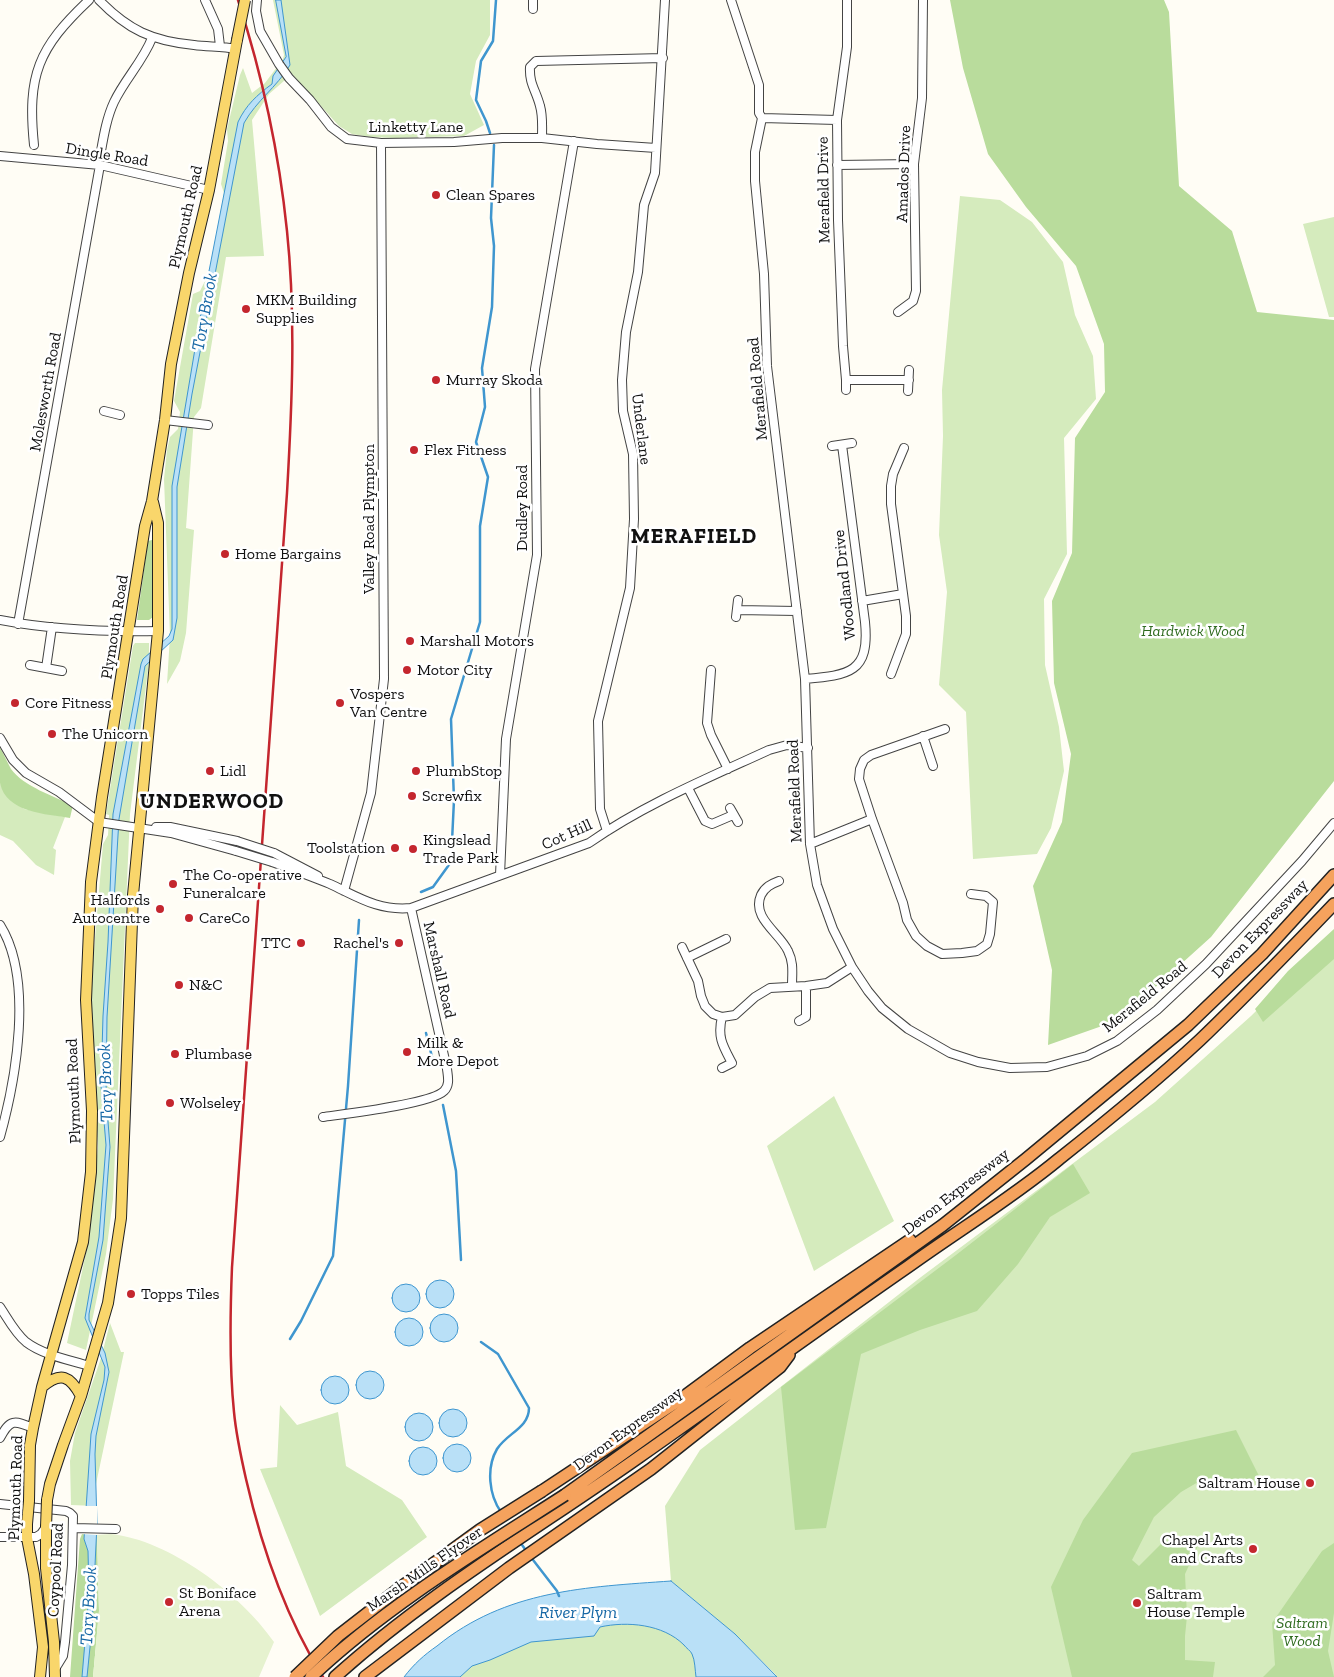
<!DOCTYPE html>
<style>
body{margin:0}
canvas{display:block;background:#fffdf5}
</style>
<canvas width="1334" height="1677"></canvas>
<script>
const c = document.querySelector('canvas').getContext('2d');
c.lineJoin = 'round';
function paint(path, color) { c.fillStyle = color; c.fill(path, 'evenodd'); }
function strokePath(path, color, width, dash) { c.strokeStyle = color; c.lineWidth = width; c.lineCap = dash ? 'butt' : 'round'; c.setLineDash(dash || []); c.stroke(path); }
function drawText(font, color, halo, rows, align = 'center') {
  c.font = font + ' "Zilla Slab",serif'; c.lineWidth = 5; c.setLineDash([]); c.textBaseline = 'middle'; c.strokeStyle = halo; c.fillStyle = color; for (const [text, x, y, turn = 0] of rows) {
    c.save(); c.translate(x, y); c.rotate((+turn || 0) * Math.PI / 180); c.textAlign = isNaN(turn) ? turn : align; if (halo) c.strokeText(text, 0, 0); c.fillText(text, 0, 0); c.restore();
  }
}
const green = new Path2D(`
 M273,0H490V35L476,61L470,94L484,125L464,136L395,138L370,137L352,134L339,126L292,74L269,94L252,120L264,256L226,257L201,408L194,417L186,528L194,530L186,633L180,661L167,684L170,636L164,479L167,450L170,437L178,429L180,412L174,401L193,294L200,291L209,273L224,193L221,184L228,141L227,129L240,75L243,68L252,93L265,83L283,59L284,55Z
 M960,196L1000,200L1032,222L1063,262L1075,315L1093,356L1096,399L1064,438L1067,554L1044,599L1045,665L1059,727L1064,771L1051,828L1037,854L973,859L966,712L939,685L947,592L939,535L943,436L942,390Z
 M1334,217V317H1329L1303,224Z
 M135,643H149V662L130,814L113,1199L106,1254L86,1350L67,1343L87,1248L98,1147L91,1019V985L103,844L108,835L109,815L106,814L133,646Z
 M0,782L2,788L24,809L65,817L53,848L56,850L54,875L36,865L13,841L0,835Z
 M1334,934V1677H776V1675L735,1634L671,1581L665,1506L700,1450L921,1277L1155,1102L1251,1016Z
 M834,1096L894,1221L814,1271L767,1146Z
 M110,1323L121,1352H124L96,1484V1506L71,1505L70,1461L75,1433L101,1358Z
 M280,1405L297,1425L338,1412L346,1466L402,1500L427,1537L320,1616L260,1469L277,1467Z
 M668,1620L726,1677H449L545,1621Z`);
const forest = new Path2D(`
 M950,0H1164L1169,12L1179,186L1232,231L1257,312L1334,320V781L1211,937L1119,1020L1048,1045L1052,970L1033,886L1062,822L1071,754L1054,683L1052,601L1072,553L1075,438L1105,392L1104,344L1076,266L1026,207L988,154L963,68Z
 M152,540L153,617L149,620H137L148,541Z
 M0,748C4,754 7,762 11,769C23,786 55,797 73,805L70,818C47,814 6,813 0,783C0,772 0,759 0,748Z
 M1334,929V959L1263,1022L1255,1009L1288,971Z
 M1073,1164L1090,1193L1050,1217L1018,1264L977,1311L920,1330L861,1354L826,1528L795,1530L781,1387L956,1255Z
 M1236,1430L1261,1480L1205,1478L1181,1492L1154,1517L1132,1560L1139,1566L1164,1541L1202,1537L1185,1574L1187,1616L1185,1636V1660L1215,1662L1213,1677H1072L1051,1587L1083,1520L1132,1453Z
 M82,1534L97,1535L99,1611L93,1677H70L80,1539Z
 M1334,1543V1613L1328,1651L1334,1677H1263L1275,1665L1272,1623L1322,1551Z`);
const pitch = new Path2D(`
 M111,1534C169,1540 241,1594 274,1642L259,1677H93L99,1611L97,1535Z`);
const water = new Path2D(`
 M276,0H281L290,65C276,88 257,100 244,123L192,394L177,487V618L173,640L145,666L119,819L107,1017L106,1096L110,1147L103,1240L89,1314V1320L105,1353L109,1372L96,1436L95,1454L97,1524L92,1627L87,1677H82L89,1594L88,1551L84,1539L91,1434L104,1380L105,1367L85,1318L99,1237L106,1145L101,1086L103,1016L108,942L113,814L141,664L143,659L169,636L172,629V486L202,307L238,122C246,105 257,95 272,84L273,76L286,57Z
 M426 1294a14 14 0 1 1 28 0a14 14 0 1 1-28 0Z
 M392 1298a14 14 0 1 1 28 0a14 14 0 1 1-28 0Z
 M430 1328a14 14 0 1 1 28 0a14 14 0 1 1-28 0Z
 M395 1332a14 14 0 1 1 28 0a14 14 0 1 1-28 0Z
 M356 1385a14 14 0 1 1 28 0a14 14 0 1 1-28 0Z
 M321 1390a14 14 0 1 1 28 0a14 14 0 1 1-28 0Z
 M439 1423a14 14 0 1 1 28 0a14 14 0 1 1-28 0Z
 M405 1427a14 14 0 1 1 28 0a14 14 0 1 1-28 0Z
 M443 1458a14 14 0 1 1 28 0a14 14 0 1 1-28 0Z
 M409 1461a14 14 0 1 1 28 0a14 14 0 1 1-28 0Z
 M671,1581L735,1634L777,1677H696C695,1670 695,1660 692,1654C691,1651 686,1648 684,1645C663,1624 627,1621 600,1627L594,1636L531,1642L490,1660L472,1666L460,1677H404C414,1664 424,1655 437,1646C506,1590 586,1587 671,1581Z`);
const pier = new Path2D(`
 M84,1506H97V1535L82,1534Z`);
const stream = new Path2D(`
 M490,133L486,121L476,100L481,61L493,41L496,0
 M421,892L433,887L451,862L454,800L451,719L480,622V526L488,477L476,442L485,407L482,368L492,307L494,246L491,218L494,145
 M426,1033L434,1065
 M443,1105L456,1171L461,1260
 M290,1339L301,1321L333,1256L348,1086L359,920
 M481,1342L498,1354L529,1408C529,1428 507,1433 497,1449C486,1468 489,1495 501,1512
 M520,1542L527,1552
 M530,1556L557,1591L559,1596`);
const minor = new Path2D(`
 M99,0C128,30 152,41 194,45C208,47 222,46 236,49
 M205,0L218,29L220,46
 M257,0L256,11L260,31L279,64L289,78L310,100L331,127L347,139L381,143L454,142L502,138H542L597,144L656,148
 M731,0L759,85V113L762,118L755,152V181L764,274L767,366L805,679L810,844L817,885L833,929L852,967L868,991L882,1008L908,1029L950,1053L978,1062L1010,1068L1047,1067L1087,1056L1117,1041L1157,1010L1206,964L1302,861L1334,823
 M847,0V47L837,120L838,220L843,346L846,380H909
 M533,9V0
 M762,118L837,120
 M542,138C542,127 543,116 540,106C536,90 529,84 530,67L536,61L663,58
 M34,145C27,75 38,48 89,0
 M101,151C104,134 107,117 114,102C125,79 143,61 152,38
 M0,156L100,165L209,190
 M837,165L914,164
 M898,312L913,301L916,291L914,164L922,98L923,0
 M846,390V380
 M908,391L909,370
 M104,411L120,415
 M165,420L208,425
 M832,446L852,443
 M862,601L903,594
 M737,610L797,611
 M736,617L738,600
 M0,620C52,630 106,632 158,631
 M18,624L100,165
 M30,665L62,671
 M46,668L52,627
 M711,670L707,723L711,735L728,769
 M891,674L906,634V616L891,504V486L893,474L904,448
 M805,679C849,675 870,673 865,622L842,445
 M945,729L871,755L864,760L860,769L859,779L872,819L903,903L907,920L916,936L927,946L942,954L962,953L977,951L987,944L990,934L993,902L986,896L971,894
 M923,736L933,766
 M0,738L13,760L26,773L59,792L99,822L171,833L236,851
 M688,788L705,821L712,824L733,815
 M730,808L738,822
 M156,827H170L237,841
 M607,831L600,809L598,721L630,588L634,519L633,454L623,411L622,380L626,332L638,272L644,205L655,173L665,0
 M810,844L872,819
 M274,853L318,876
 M272,862C291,869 311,876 330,884C358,897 378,911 411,908L589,843C645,804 708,778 769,750L787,745L808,748
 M500,875L506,739L537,555L535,369L574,141
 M779,881C771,884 765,887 761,895C751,918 780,933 788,951C794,963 792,973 792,986
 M344,891L371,793L384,679L381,143
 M0,925C34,979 16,1079 0,1137
 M682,947L698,981L701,996L705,1006L713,1014L722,1017L735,1015L755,997L770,988L806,986L827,983L852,967
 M687,958L726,939
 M799,1021L806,1017V986
 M722,1068L732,1063C723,1046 717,1037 722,1017
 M323,1117C344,1114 431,1104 444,1091C450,1085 448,1077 447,1069L411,908
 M0,1307C8,1319 15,1333 26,1342C43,1355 70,1360 89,1366
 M0,1438C10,1419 14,1420 33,1428
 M0,1504L66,1511L70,1513L73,1516L72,1565L65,1642L63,1656L55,1669
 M73,1528L116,1529
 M0,1537H36L41,1534L46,1527`);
const major = new Path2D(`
 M42,1387C61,1371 70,1376 81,1396
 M47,1500L50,1484L63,1445L81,1396L108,1303L121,1218L133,895L158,631V523L153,502
 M29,1501L30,1445L33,1428L42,1387L83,1242L91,1172L92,1111L86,1000L91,882L102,797L145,526L152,501L165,420L171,364L189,273L209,190L237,40
 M27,1524V1538L34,1574L43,1647L40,1677
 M46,1527V1568L54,1642L55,1677`);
const highway = new Path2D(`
 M542,1491L681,1399L750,1348L910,1240
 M565,1495L943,1225L1026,1159L1188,1025L1262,954L1334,875
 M335,1677C428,1593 537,1529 639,1457C729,1394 818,1329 909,1266C959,1230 1012,1198 1059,1159C1107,1121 1155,1082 1200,1040C1246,996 1290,950 1334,904
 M365,1677L509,1568L651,1469L780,1367L789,1355`);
const rail = new Path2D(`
 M238,0C262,74 279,153 287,231C296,317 292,406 287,493L232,1267C230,1316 229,1364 234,1412C236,1434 241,1457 246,1479C262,1549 285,1616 323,1677`);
const minorBridge = new Path2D(`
 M237,841L274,853
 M236,851L272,862`);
const majorBridge = new Path2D(`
 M237,40L245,0
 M27,1524L29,1501
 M46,1527L47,1500`);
const highwayBridge = new Path2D(`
 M295,1677L338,1636L396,1591L480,1530L542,1491
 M311,1677C386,1606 478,1551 565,1495`);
const markers = [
 [436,195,5,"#c4262e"],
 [246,309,5,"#c4262e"],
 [436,380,5,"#c4262e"],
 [414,450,5,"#c4262e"],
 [225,554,5,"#c4262e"],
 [410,641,5,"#c4262e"],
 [407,670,5,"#c4262e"],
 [15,703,5,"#c4262e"],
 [340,703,5,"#c4262e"],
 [52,734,5,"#c4262e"],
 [210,771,5,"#c4262e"],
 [416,771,5,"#c4262e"],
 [412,796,5,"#c4262e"],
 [395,848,5,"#c4262e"],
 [413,849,5,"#c4262e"],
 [173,884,5,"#c4262e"],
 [160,909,5,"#c4262e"],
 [189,918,5,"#c4262e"],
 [301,943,5,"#c4262e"],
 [399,943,5,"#c4262e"],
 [179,985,5,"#c4262e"],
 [407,1052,5,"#c4262e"],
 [175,1054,5,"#c4262e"],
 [170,1103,5,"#c4262e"],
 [131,1294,5,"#c4262e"],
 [1310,1483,5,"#c4262e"],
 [1253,1549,5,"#c4262e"],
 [169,1602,5,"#c4262e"],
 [1137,1603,5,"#c4262e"]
];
const streetNames = [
 ["Linketty Lane",416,127],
 ["Dingle Road",107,155,9],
 ["Amados Drive",904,174,-88],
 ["Merafield Drive",824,190,-91],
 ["Plymouth Road",186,217,-77],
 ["Merafield Road",758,389,-95],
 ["Molesworth Road",46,392,-80],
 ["Underlane",641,429,83],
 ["Dudley Road",522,508,-90],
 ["Valley Road Plympton",369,519,-90],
 ["Woodland Drive",845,585,-96],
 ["Plymouth Road",115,627,-81],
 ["Merafield Road",795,791,-92],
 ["Cot Hill",567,835,-24],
 ["Devon Expressway",1260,929,-46],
 ["Marshall Road",439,970,77],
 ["Merafield Road",1145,997,-39],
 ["Plymouth Road",74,1091,-92],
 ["Devon Expressway",956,1192,-38],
 ["Devon Expressway",628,1429,-36],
 ["Plymouth Road",16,1488,-88],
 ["Marsh Mills Flyover",425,1569,-35],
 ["Coypool Road",56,1570,-87]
];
const poiNames = [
 ["Clean Spares",446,195],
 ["MKM Building",256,300],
 ["Supplies",256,318],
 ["Murray Skoda",446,380],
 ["Flex Fitness",424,450],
 ["Home Bargains",235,554],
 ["Marshall Motors",420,641],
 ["Motor City",417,670],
 ["Vospers",350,694],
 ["Van Centre",350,712],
 ["Core Fitness",25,703],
 ["The Unicorn",62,734],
 ["Lidl",220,771],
 ["PlumbStop",426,771],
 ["Screwfix",422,796],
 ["Kingslead",423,840],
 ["Trade Park",423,858],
 ["Toolstation",385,848,"right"],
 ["The Co-operative",183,875],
 ["Funeralcare",183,893],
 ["Halfords",150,900,"right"],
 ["Autocentre",150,918,"right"],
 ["CareCo",199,918],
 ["TTC",291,943,"right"],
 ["Rachel's",389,943,"right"],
 ["N&C",189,985],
 ["Milk &",417,1043],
 ["More Depot",417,1061],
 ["Plumbase",185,1054],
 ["Wolseley",180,1103],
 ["Topps Tiles",141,1294],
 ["Saltram House",1300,1483,"right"],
 ["Chapel Arts",1243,1540,"right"],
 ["and Crafts",1243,1558,"right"],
 ["St Boniface",179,1593],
 ["Arena",179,1611],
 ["Saltram",1147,1594],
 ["House Temple",1147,1612]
];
const parkNames = [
 ["Hardwick Wood",1193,631],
 ["Saltram",1302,1623],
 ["Wood",1302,1641]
];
const waterNames = [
 ["Tory Brook",205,312,-80],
 ["Tory Brook",106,1083,-92],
 ["Tory Brook",89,1606,-87],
 ["River Plym",578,1613]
];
const districtNames = [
 ["MERAFIELD",694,537],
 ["UNDERWOOD",212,802]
];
paint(green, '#d5ebbd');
paint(forest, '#b9dc9c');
paint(pitch, '#e6f2cf');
paint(water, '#b9e0f7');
strokePath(water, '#3f96cf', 1);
paint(pier, '#fffdf5');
strokePath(stream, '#3f96cf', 2.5);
strokePath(minor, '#444', 10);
strokePath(major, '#222', 12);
strokePath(highway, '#222', 14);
strokePath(minor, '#fff', 8);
strokePath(major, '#f9d66b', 10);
strokePath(highway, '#f5a25d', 11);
strokePath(rail, '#c4262e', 2.5);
strokePath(minorBridge, '#444', 10, []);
strokePath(majorBridge, '#222', 12, []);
strokePath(highwayBridge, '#222', 14, []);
strokePath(minorBridge, '#fff', 8);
strokePath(majorBridge, '#f9d66b', 10);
strokePath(highwayBridge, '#f5a25d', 11);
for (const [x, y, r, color] of markers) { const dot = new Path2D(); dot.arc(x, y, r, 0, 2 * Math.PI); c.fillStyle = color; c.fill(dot); strokePath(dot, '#fff', 2); }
drawText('16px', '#111', '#fff', streetNames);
drawText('16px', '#111', '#fff', poiNames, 'left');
drawText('italic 16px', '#2f6b1f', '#fff', parkNames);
drawText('italic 18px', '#1768a6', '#fff', waterNames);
c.letterSpacing = '1px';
drawText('bold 21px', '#111', '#fff', districtNames);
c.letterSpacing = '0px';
</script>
